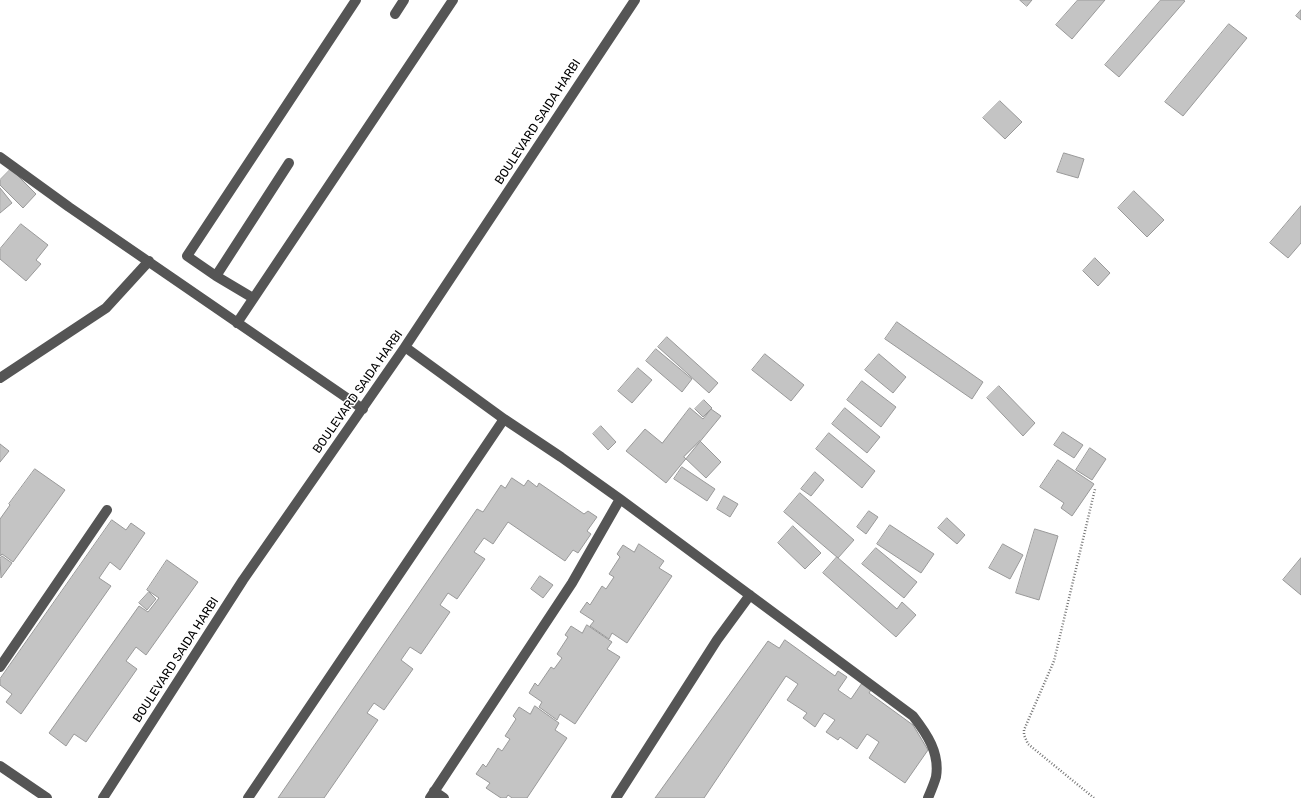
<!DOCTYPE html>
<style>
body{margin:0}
canvas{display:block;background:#fff}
</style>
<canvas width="1301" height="798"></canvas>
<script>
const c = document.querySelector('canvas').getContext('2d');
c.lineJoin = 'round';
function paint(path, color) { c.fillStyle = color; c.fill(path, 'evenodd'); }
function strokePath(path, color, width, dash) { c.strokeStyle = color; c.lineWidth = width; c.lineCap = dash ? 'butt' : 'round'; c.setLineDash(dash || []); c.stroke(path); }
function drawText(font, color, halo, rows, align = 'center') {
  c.font = font + ' Rubik,sans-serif'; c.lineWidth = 3; c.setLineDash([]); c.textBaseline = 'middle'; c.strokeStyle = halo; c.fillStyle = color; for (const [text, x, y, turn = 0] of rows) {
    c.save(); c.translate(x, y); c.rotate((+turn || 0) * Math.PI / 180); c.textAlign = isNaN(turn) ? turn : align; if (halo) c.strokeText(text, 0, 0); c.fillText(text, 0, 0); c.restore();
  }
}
const building = new Path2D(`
 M1020,0H1032L1027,6Z
 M1078,0H1105L1072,39L1056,25Z
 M1161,0H1183L1185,1L1119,77L1105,65Z
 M1301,10V20L1296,16Z
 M1229,24L1247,38L1183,116L1165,102Z
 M1000,101L1022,122L1005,139L983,118Z
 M1064,153L1084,159L1078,178L1057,172Z
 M11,169L36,194L23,208L0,185V180Z
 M0,188L12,203L0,213Z
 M1134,191L1164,220L1147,237L1118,208Z
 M1301,206V243L1288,258L1270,243Z
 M21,224L48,245L36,260L41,264L26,281L0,259V249Z
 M1095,258L1110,273L1098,286L1083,271Z
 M897,322L983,382L972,399L885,339Z
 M667,337L718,383L709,393L658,347Z
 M656,349L692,379L682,392L646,361Z
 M765,354L804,385L791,401L752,370Z
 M879,354L906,377L893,393L865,370Z
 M638,368L652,380L632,403L618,391Z
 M862,381L896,407L881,427L847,400Z
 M999,386L1035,423L1023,436L987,398Z
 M704,400L712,408L703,417L695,409Z
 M690,408L703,419L711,409L721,416L666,483L626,451L645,429L662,443Z
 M845,408L880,437L867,453L832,424Z
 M601,426L616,442L608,450L593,434Z
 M1063,432L1083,445L1074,458L1054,445Z
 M829,433L875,471L862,488L816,449Z
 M700,441L721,462L706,478L684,457Z
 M0,444L9,451L0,462Z
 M1090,448L1106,459L1092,480L1076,470Z
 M1058,460L1094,484L1072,516L1061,508L1064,503L1040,487Z
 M682,467L715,489L707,501L674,479Z
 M35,469L65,490L13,562L2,554L0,556V519L10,505L9,504Z
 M815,472L824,480L811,496L801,489Z
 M512,478L524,486L528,480L537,487L539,483L584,514L588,511L597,517L587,531L591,534L578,553L573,550L565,561L508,522L493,544L484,538L474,552L485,559L457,599L448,593L440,605L450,612L421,654L410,647L401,660L413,669L384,710L374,703L367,713L378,720L324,798H278L477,509L483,512L501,485L505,488Z
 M800,493L854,540L838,558L784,512Z
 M724,496L738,504L730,517L717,509Z
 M869,511L878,517L866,534L857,527Z
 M947,518L965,535L957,544L938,528Z
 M112,520L126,530L131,523L145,533L120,570L110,562L99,578L111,586L21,714L6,702L12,694L0,685V679Z
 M890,525L934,554L921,573L877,544Z
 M793,526L821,553L805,569L778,543Z
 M1035,529L1058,536L1039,600L1016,593Z
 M639,544L664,561L659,568L672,576L627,643L612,633L609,639L590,626L594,621L580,612L587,602L590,605L602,586L606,589L614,577L609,574L620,557L617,554L623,545L634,552Z
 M1003,544L1023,555L1010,579L989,568Z
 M876,548L917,582L904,598L862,564Z
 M2,556L12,563L1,578L0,559Z
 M837,557L897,609L902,602L916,615L896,637L823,573Z
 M1301,558V595L1283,580Z
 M167,560L198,582L146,655L136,647L126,661L137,669L86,742L74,734L66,746L49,733L139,606L148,612L159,598L147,590Z
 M540,576L553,585L543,598L531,589Z
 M149,592L156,599L147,610L139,603Z
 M587,625L612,642L607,649L620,657L575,724L560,714L557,720L539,707L542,702L529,693L535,683L538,686L551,667L554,669L562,658L557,654L568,637L565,635L571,626L582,633Z
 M785,640L835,676L838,671L847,677L838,690L851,699L862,683L871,690L869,693L913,725L928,750L905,783L869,758L879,742L867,734L857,749L840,737L838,740L826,732L835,720L824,713L815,727L803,718L807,713L787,700L798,684L786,676L704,798H655L768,641L779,648Z
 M535,706L559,723L555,730L567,738L527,798H512L508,795L506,798H501L486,788L490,783L476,774L483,764L486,767L498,748L502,751L510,739L505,736L516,719L513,716L519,707L530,714Z`);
const path = new Path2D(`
 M1094,798L1028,744L1024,735V730L1054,661L1095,489`);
const minor = new Path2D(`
 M395,14L404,0
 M0,157L69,207L363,409
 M216,276L187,256L356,0
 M253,298L216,276L289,163
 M237,323L453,0
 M405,347L504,419L561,457L620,499L913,716C927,734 940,753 936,777C934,784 931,791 928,798
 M0,378L106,308L149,261
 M0,667L107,510
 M0,766L47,798
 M434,791L444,798
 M103,798L243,580L405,347L635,0
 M248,798L504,419
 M430,798L572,583L620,499
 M616,798L717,640L750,595`);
const streetNames = [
 ["BOULEVARD SAIDA HARBI",538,122,-57],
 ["BOULEVARD SAIDA HARBI",358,392,-55],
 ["BOULEVARD SAIDA HARBI",176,660,-57]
];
paint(building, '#c4c4c4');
strokePath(building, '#999', 1);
strokePath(path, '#777', 2.5, [1, 2]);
strokePath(minor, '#555', 10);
drawText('12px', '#000', '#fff', streetNames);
</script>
